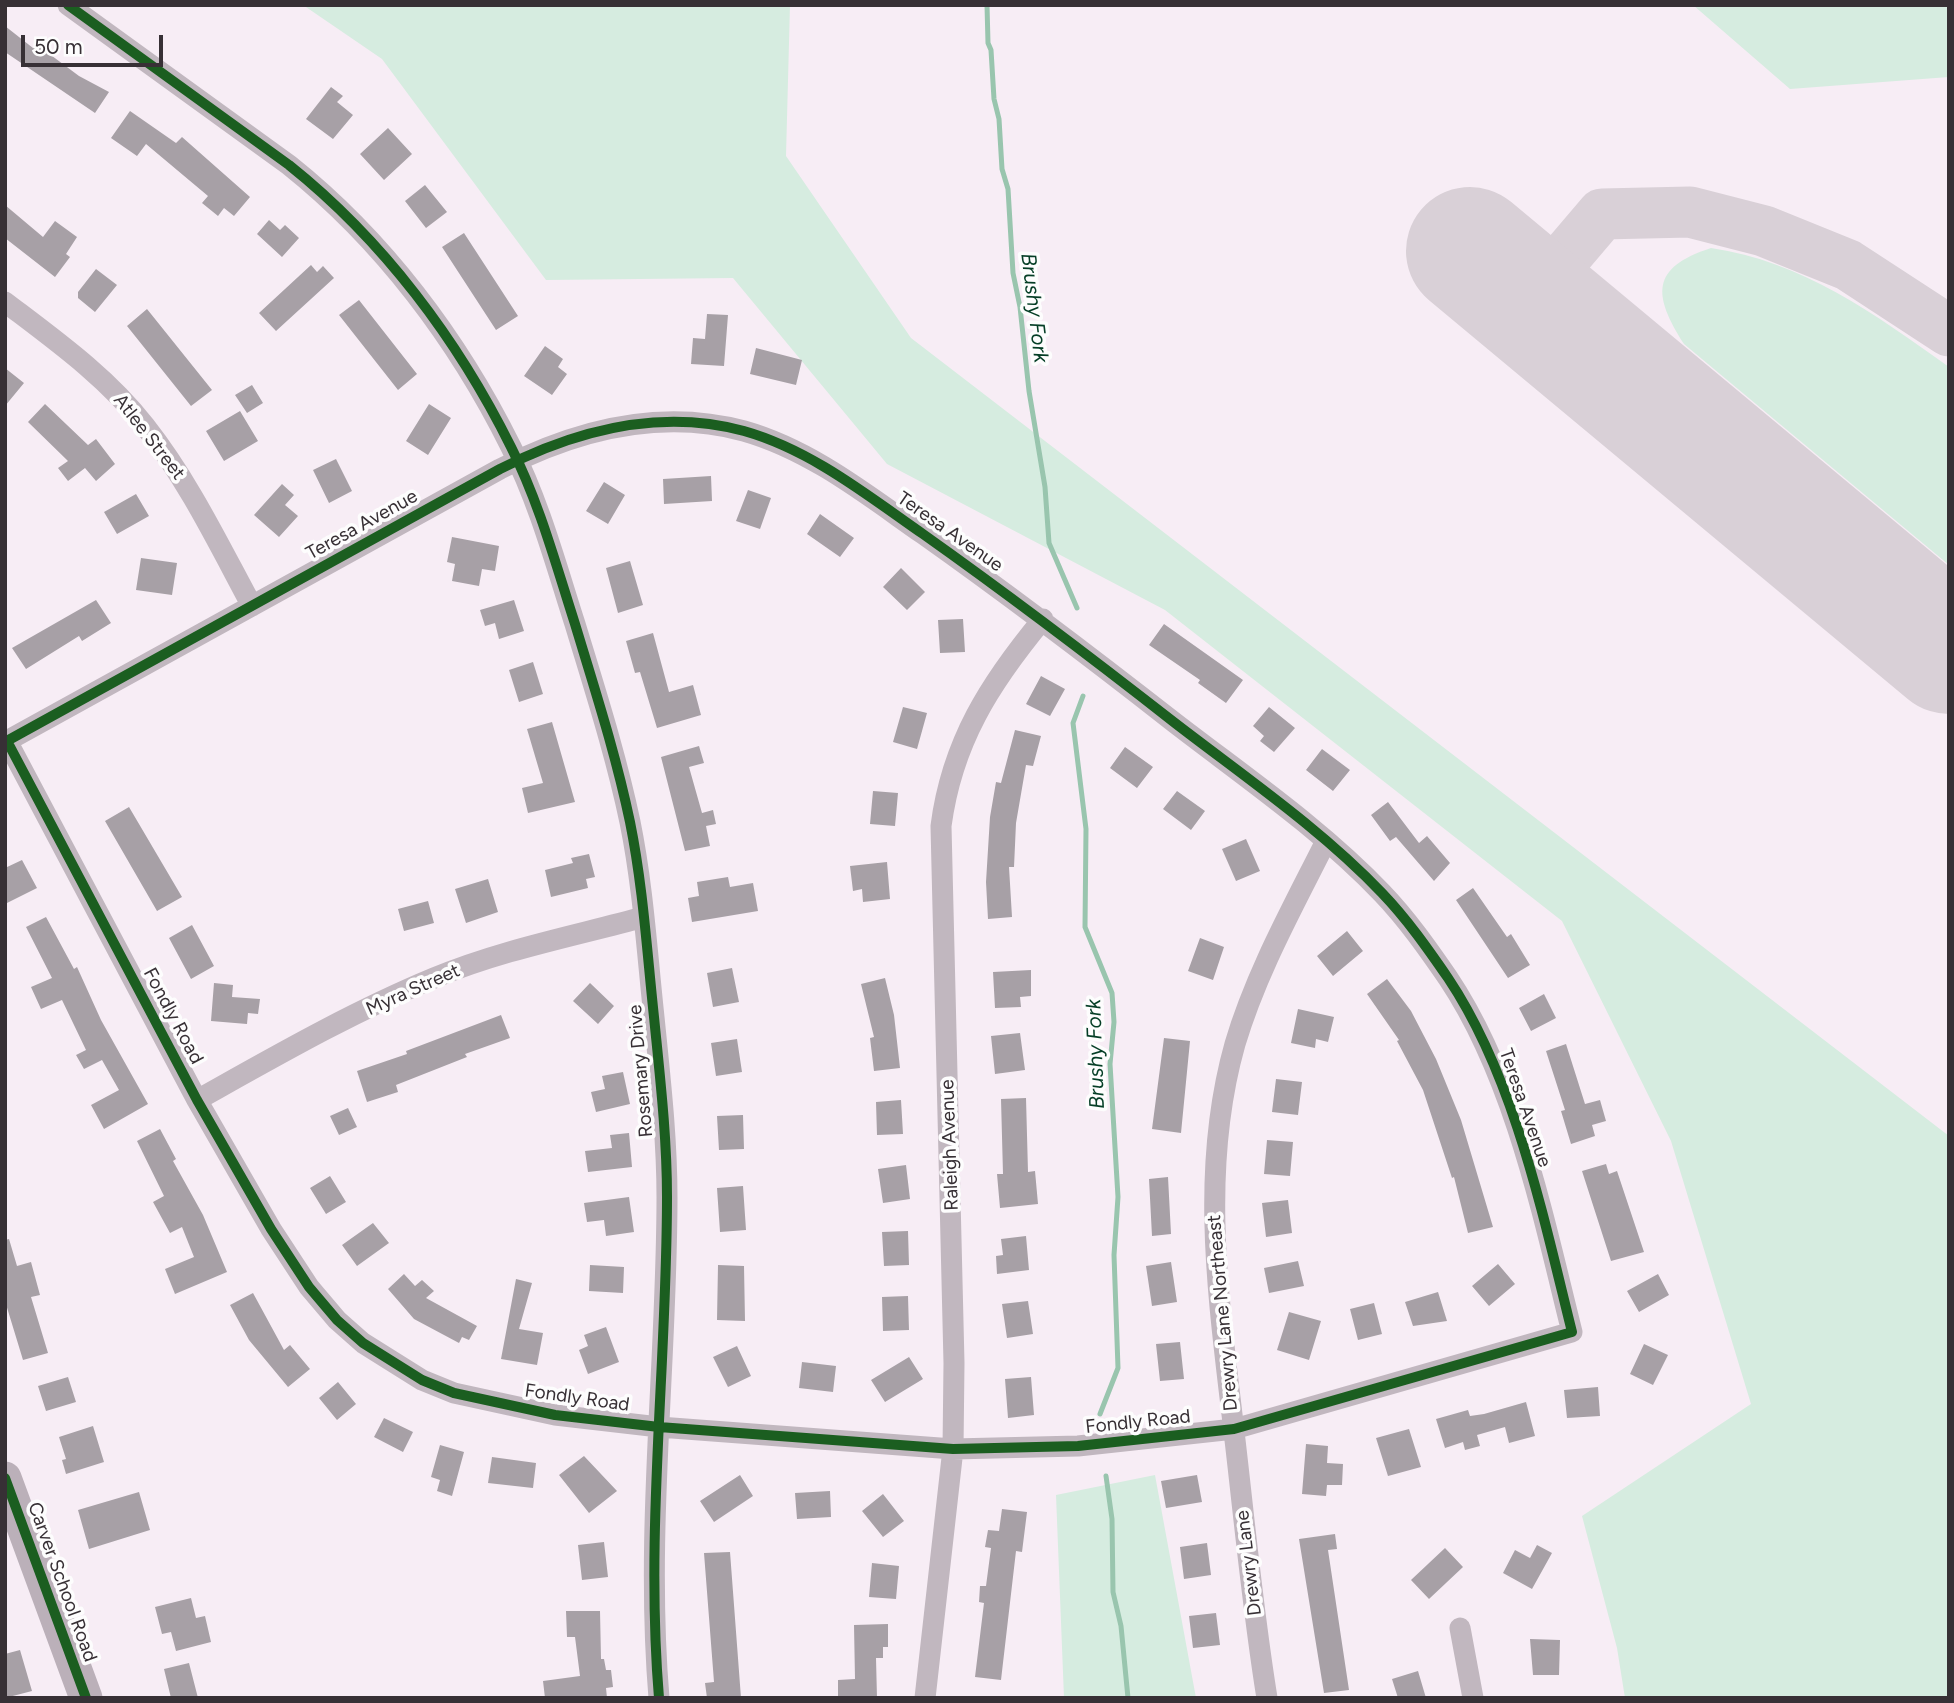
<!DOCTYPE html>
<style>
body{margin:0}
#map{position:relative;width:1954px;height:1703px;overflow:hidden;background:#f7edf5;font-family:Figtree,sans-serif}
canvas{display:block}
.frame{position:absolute;inset:0;border:7px solid #373035;pointer-events:none}
.scale{position:absolute;left:21px;top:35px;width:142px;height:32px;box-sizing:border-box;border:4px solid #373035;border-top:0;padding-left:9px;font-size:21px;line-height:24px;white-space:nowrap;color:#373035;-webkit-text-stroke:5px #fdfdfd;paint-order:stroke}
</style>
<div id="map">
<canvas width="1954" height="1703"></canvas>
<div class="frame"></div>
<div class="scale">50 m</div>
</div>
<script>
const c = document.querySelector('canvas').getContext('2d');
c.lineJoin = 'round';
function paint(path, color) { c.fillStyle = color; c.fill(path, 'evenodd'); }
function strokePath(path, color, width, dash) { c.strokeStyle = color; c.lineWidth = width; c.lineCap = dash ? 'butt' : 'round'; c.setLineDash(dash || []); c.stroke(path); }
function drawText(font, color, halo, rows, align = 'center') {
  c.font = font + ' Figtree,sans-serif'; c.lineWidth = 7; c.setLineDash([]); c.textBaseline = 'middle'; c.strokeStyle = halo; c.fillStyle = color; for (const [text, x, y, turn = 0] of rows) {
    c.save(); c.translate(x, y); c.rotate((+turn || 0) * Math.PI / 180); c.textAlign = isNaN(turn) ? turn : align; if (halo) c.strokeText(text, 0, 0); c.fillText(text, 0, 0); c.restore();
  }
}
const green = new Path2D(`
 M303,5H790L786,156L911,338L1949,1136V1698H1625L1617,1648L1582,1516L1751,1404L1671,1141L1562,921L1165,610L887,464L733,278L546,280L382,59Z
 M1693,5H1949V77L1790,89Z
 M1711,248C1802,261 1875,314 1949,367V565L1684,344C1653,295 1650,268 1711,248Z
 M1155,1475L1196,1698H1064L1056,1495Z`);
const stream = new Path2D(`
 M987,5L988,43L991,50L994,99L999,119L1002,169L1008,189L1013,273L1020,307L1029,391L1045,487L1049,543L1077,608
 M1083,696L1073,723L1086,829L1085,927L1112,993L1114,1022L1110,1064L1118,1197L1114,1255L1118,1368L1100,1414
 M1106,1476L1112,1519L1113,1592L1121,1626L1128,1698`);
const taxiway = new Path2D(`
 M1528,301L1602,214L1690,212L1764,231L1848,265L1949,331`);
const runway = new Path2D(`
 M1470,251L1949,650`);
const building = new Path2D(`
 M5,26L33,48L36,44L79,76L109,92L95,113L5,52Z
 M331,87L343,96L337,102L353,115L333,139L306,119Z
 M130,111L176,143L182,137L250,197L234,216L224,208L218,216L202,203L208,196L146,144L137,156L111,138Z
 M388,128L412,154L384,180L360,154Z
 M425,185L447,212L426,228L405,201Z
 M5,205L43,237L55,221L77,237L66,254L70,257L55,277L5,238Z
 M269,220L280,230L285,225L299,238L282,257L257,234Z
 M464,233L518,316L496,330L442,247Z
 M311,265L317,272L323,266L334,278L276,331L259,313Z
 M96,269L117,285L95,312L78,298V292Z
 M359,300L417,374L398,390L339,315Z
 M147,309L212,390L191,406L127,326Z
 M707,314L728,315L724,366L691,364L693,338L705,339Z
 M545,346L563,359L558,367L567,374L552,395L524,376Z
 M756,348L802,360L796,385L750,374Z
 M5,368L24,383L5,406Z
 M252,385L263,403L247,413L235,395Z
 M45,404L88,445L96,439L115,464L96,481L85,468L68,481L58,468L68,461L28,422Z
 M429,404L451,418L428,455L406,441Z
 M240,411L258,441L224,461L206,431Z
 M336,459L352,491L329,503L313,470Z
 M711,476L712,501L664,504L663,479Z
 M604,482L625,495L608,524L586,511Z
 M282,484L294,495L285,505L298,516L279,537L254,515Z
 M748,490L771,498L760,529L736,521Z
 M136,494L149,516L117,534L104,512Z
 M820,514L854,538L840,557L807,534Z
 M452,537L499,546L495,571L482,569L479,586L452,581L455,564L447,562Z
 M141,558L177,563L172,595L136,590Z
 M630,561L643,605L618,613L606,568Z
 M901,568L925,592L907,610L883,587Z
 M96,600L111,623L82,641L79,636L26,669L12,648Z
 M514,600L524,631L499,639L495,623L485,626L480,610Z
 M963,619L965,652L940,653L938,620Z
 M1164,624L1243,680L1226,703L1198,683L1200,680L1149,645Z
 M653,633L669,692L693,685L701,715L657,728L640,672L635,673L626,641Z
 M533,662L543,694L519,702L509,670Z
 M1041,676L1065,689L1050,716L1026,704Z
 M903,707L927,713L917,749L893,742Z
 M1269,707L1295,728L1274,752L1260,741L1264,736L1253,726Z
 M552,722L575,802L528,813L522,788L543,783L527,729Z
 M1015,730L1041,736L1033,766L1026,765L1016,823L1014,867H1009L1012,917L988,919L986,882L990,817L996,782L1001,783Z
 M699,746L704,763L689,767L702,813L713,810L716,824L706,826L710,846L685,851L661,757Z
 M1125,747L1153,767L1137,788L1110,768Z
 M1322,749L1350,770L1333,791L1306,770Z
 M873,791L898,793L895,826L870,824Z
 M1177,791L1205,811L1191,830L1163,809Z
 M1388,802L1419,843L1427,836L1450,863L1434,881L1396,837L1390,841L1371,815Z
 M129,807L182,897L157,911L105,821Z
 M1246,839L1260,871L1236,881L1222,849Z
 M589,854L595,877L586,879L588,888L551,897L545,870L573,863L571,858Z
 M22,860L37,888L5,904V868Z
 M887,862L890,899L863,902L862,889L853,891L850,866Z
 M728,877L730,887L753,883L758,911L692,922L688,898L699,896L697,882Z
 M488,879L498,912L466,923L455,889Z
 M1473,888L1507,937L1511,934L1530,965L1508,978L1456,900Z
 M428,901L434,923L404,931L398,909Z
 M46,917L74,969L77,967L101,1020L148,1104L104,1129L91,1105L119,1090L102,1060L84,1069L76,1055L86,1050L62,1000L41,1009L31,987L52,978L26,927Z
 M192,925L214,966L191,979L169,938Z
 M1347,931L1363,951L1333,976L1317,956Z
 M1200,938L1224,947L1213,980L1188,971Z
 M732,968L739,1002L713,1007L707,973Z
 M1031,970V996L1020,997L1021,1007L995,1008L993,972Z
 M885,978L894,1015L900,1068L874,1071L870,1038L874,1037L861,984Z
 M1387,979L1411,1011L1436,1059L1461,1120L1493,1227L1468,1233L1454,1177L1452,1178L1423,1090L1397,1041L1399,1040L1367,994Z
 M214,983L233,985L232,997L260,999L258,1014L248,1013L247,1024L211,1021Z
 M590,983L614,1006L598,1024L573,1001Z
 M1544,994L1556,1018L1531,1031L1519,1008Z
 M1298,1009L1334,1017L1328,1042L1316,1039L1315,1048L1291,1043Z
 M501,1015L510,1038L465,1054L467,1057L396,1085L398,1092L367,1102L357,1071L407,1054L406,1051Z
 M1020,1033L1025,1070L995,1074L991,1036Z
 M1164,1038L1190,1041L1181,1133L1152,1129Z
 M737,1039L742,1072L716,1076L711,1043Z
 M1566,1044L1585,1104L1600,1100L1606,1121L1592,1125L1595,1136L1571,1144L1561,1111L1565,1110L1546,1051Z
 M623,1072L630,1104L596,1112L591,1092L605,1089L602,1076Z
 M1276,1079L1302,1082L1298,1115L1272,1112Z
 M1026,1098L1028,1172L1035,1171L1038,1204L1000,1208L997,1174H1003L1001,1099Z
 M901,1100L903,1134L877,1135L876,1102Z
 M348,1108L357,1127L339,1135L330,1116Z
 M743,1115L744,1149L719,1150L717,1116Z
 M160,1129L176,1159L173,1161L203,1215L227,1272L175,1294L165,1269L194,1257L182,1227L170,1233L153,1202L164,1196L137,1141Z
 M629,1133L632,1167L588,1172L585,1151L612,1148L610,1135Z
 M1267,1140L1293,1142L1290,1176L1264,1174Z
 M1606,1164L1609,1174L1617,1171L1644,1252L1611,1261L1582,1171Z
 M906,1165L910,1199L883,1203L878,1169Z
 M330,1176L346,1202L326,1214L310,1188Z
 M1168,1177L1171,1234L1152,1236L1149,1179Z
 M743,1186L746,1230L720,1232L717,1188Z
 M629,1197L634,1232L606,1236L604,1220L587,1222L584,1203Z
 M1288,1200L1292,1233L1266,1237L1262,1203Z
 M373,1223L389,1243L357,1266L342,1245Z
 M908,1231L909,1265L884,1266L882,1232Z
 M1026,1236L1029,1270L997,1274L996,1256L1003,1255L1001,1239Z
 M9,1239L17,1266L31,1262L40,1295L31,1297L48,1353L23,1360L5,1301V1240Z
 M1298,1261L1304,1286L1269,1293L1264,1268Z
 M1171,1262L1177,1302L1152,1306L1146,1266Z
 M1498,1264L1515,1284L1489,1306L1472,1286Z
 M590,1265L624,1267L623,1293L589,1291Z
 M718,1265L744,1266L745,1321L717,1320Z
 M404,1274L415,1286L422,1280L434,1291L426,1298L477,1326L469,1340L462,1337L459,1343L414,1319L388,1289Z
 M1658,1274L1669,1295L1639,1312L1627,1291Z
 M516,1279L532,1283L519,1329L543,1333L537,1365L501,1359Z
 M1438,1292L1447,1321L1413,1326L1405,1302Z
 M253,1293L284,1350L290,1345L310,1369L288,1387L249,1340L230,1305Z
 M908,1296L909,1330L883,1331L882,1297Z
 M1028,1301L1033,1334L1007,1338L1002,1304Z
 M1374,1303L1382,1334L1358,1340L1350,1309Z
 M1289,1312L1321,1321L1309,1360L1277,1350Z
 M606,1327L619,1362L588,1374L579,1350L588,1346L584,1335Z
 M1180,1342L1184,1379L1160,1381L1156,1344Z
 M1644,1344L1668,1355L1653,1385L1630,1374Z
 M737,1346L751,1376L728,1387L713,1357Z
 M909,1357L923,1379L885,1402L871,1380Z
 M802,1362L836,1366L833,1392L799,1388Z
 M68,1377L76,1402L46,1411L38,1386Z
 M1031,1377L1034,1415L1008,1418L1005,1379Z
 M338,1382L356,1404L337,1420L319,1398Z
 M1598,1387L1600,1416L1567,1418L1564,1390Z
 M1526,1402L1535,1436L1509,1443L1505,1427L1477,1435L1480,1446L1465,1450L1463,1442L1445,1448L1436,1419L1468,1410L1470,1416L1484,1414Z
 M384,1418L413,1432L403,1452L374,1437Z
 M93,1426L104,1462L66,1474L62,1460L66,1459L59,1437Z
 M1409,1429L1421,1467L1388,1476L1376,1438Z
 M1306,1444L1328,1446L1327,1463L1343,1464L1342,1485H1327L1326,1496L1302,1494Z
 M440,1445L464,1452L452,1496L437,1491L440,1480L431,1477Z
 M584,1456L617,1491L589,1513L559,1475Z
 M492,1457L536,1463L533,1488L488,1483Z
 M740,1475L753,1496L714,1522L700,1501Z
 M1197,1475L1202,1502L1166,1508L1161,1481Z
 M830,1491L831,1517L797,1519L795,1493Z
 M139,1492L150,1530L89,1549L78,1510Z
 M883,1494L904,1521L883,1537L862,1511Z
 M1002,1509L1027,1512L1022,1552L1016,1551L1001,1680L975,1677L984,1603L979,1602L980,1586H986L991,1548L985,1547L988,1530L999,1531Z
 M1335,1534L1337,1549L1328,1550L1349,1690L1324,1693L1299,1539Z
 M604,1542L608,1577L582,1580L578,1545Z
 M1207,1543L1211,1575L1184,1579L1180,1547Z
 M1537,1545L1552,1553L1532,1589L1503,1573L1515,1550L1530,1558Z
 M1445,1548L1463,1567L1429,1599L1411,1580Z
 M730,1552L741,1698H707L705,1683L714,1682L704,1553Z
 M872,1563L899,1566L896,1599L869,1597Z
 M191,1598L196,1618L205,1616L211,1642L176,1651L171,1632L162,1634L155,1607Z
 M566,1611H600L601,1659H604L606,1670H611L613,1687L606,1688L607,1698H545L543,1681L580,1676L575,1637H567Z
 M1216,1613L1220,1645L1193,1648L1189,1616Z
 M888,1624V1647H883V1658H876L877,1698H838V1680L855,1679L854,1625Z
 M1530,1639L1560,1640L1559,1675H1533Z
 M20,1650L32,1691L5,1698V1654Z
 M189,1663L198,1698H171L164,1669Z
 M1418,1671L1426,1698H1398L1392,1679Z`);
const minor = new Path2D(`
 M68,5L289,165C383,240 458,340 511,447C539,502 556,565 575,624C595,690 616,755 630,822C643,886 647,952 654,1017C660,1077 667,1137 667,1197C667,1364 645,1531 659,1698
 M5,302C55,340 107,377 145,426C189,482 219,545 252,606
 M5,742L500,469C576,430 659,408 744,431C811,450 867,495 923,534C1009,595 1092,658 1175,723C1245,777 1321,829 1382,893C1407,919 1428,949 1448,978C1515,1078 1543,1216 1572,1332L1234,1429L1078,1446L953,1449L659,1427L555,1415L454,1393L422,1380L363,1343L337,1320L309,1287L271,1229L197,1100L7,741
 M197,1100C274,1057 352,1012 434,978C501,950 574,936 644,917
 M1460,1628L1473,1698
 M925,1698L953,1449L954,1363L941,826C952,742 990,683 1043,619
 M1267,1698C1253,1612 1245,1526 1235,1440C1220,1308 1198,1175 1235,1044C1256,973 1293,907 1326,841`);
const primary = new Path2D(`
 M5,1478L86,1698`);
const cycleway = new Path2D(`
 M68,5L289,165C383,240 458,340 511,447C539,502 556,565 575,624C595,690 616,755 630,822C643,886 647,952 654,1017C660,1077 667,1137 667,1197C667,1364 645,1531 659,1698
 M5,742L500,469C576,430 659,408 744,431C811,450 867,495 923,534C1009,595 1092,658 1175,723C1245,777 1321,829 1382,893C1407,919 1428,949 1448,978C1515,1078 1543,1216 1572,1332L1234,1429L1078,1446L953,1449L659,1427L555,1415L454,1393L422,1380L363,1343L337,1320L309,1287L271,1229L197,1100L7,741
 M5,1478L86,1698`);
const streetNames = [
 ["Atlee Street",149,437,52],
 ["Teresa Avenue",362,525,-29],
 ["Teresa Avenue",950,532,35],
 ["Myra Street",413,990,-24],
 ["Fondly Road",173,1016,62],
 ["Rosemary Drive",641,1071,-95],
 ["Teresa Avenue",1525,1108,71],
 ["Raleigh Avenue",950,1145,-92],
 ["Drewry Lane Northeast",1223,1313,-95],
 ["Fondly Road",577,1398,8],
 ["Fondly Road",1138,1422,-6],
 ["Drewry Lane",1249,1563,-97],
 ["Carver School Road",62,1582,70]
];
const waterNames = [
 ["Brushy Fork",1034,308,83],
 ["Brushy Fork",1096,1054,-92]
];
paint(green, '#d6ece0');
strokePath(stream, '#99c5ae', 5);
strokePath(taxiway, '#d9d0d7', 51);
strokePath(runway, '#d9d0d7', 128);
paint(building, '#a7a0a6');
strokePath(minor, '#c1b7bf', 21);
strokePath(primary, '#bbb0b9', 33);
strokePath(cycleway, '#1b5e20', 10);
drawText('19px', '#373035', '#fdfdfd', streetNames);
drawText('italic 21px', '#053e26', '#fdfdfd', waterNames);
</script>
